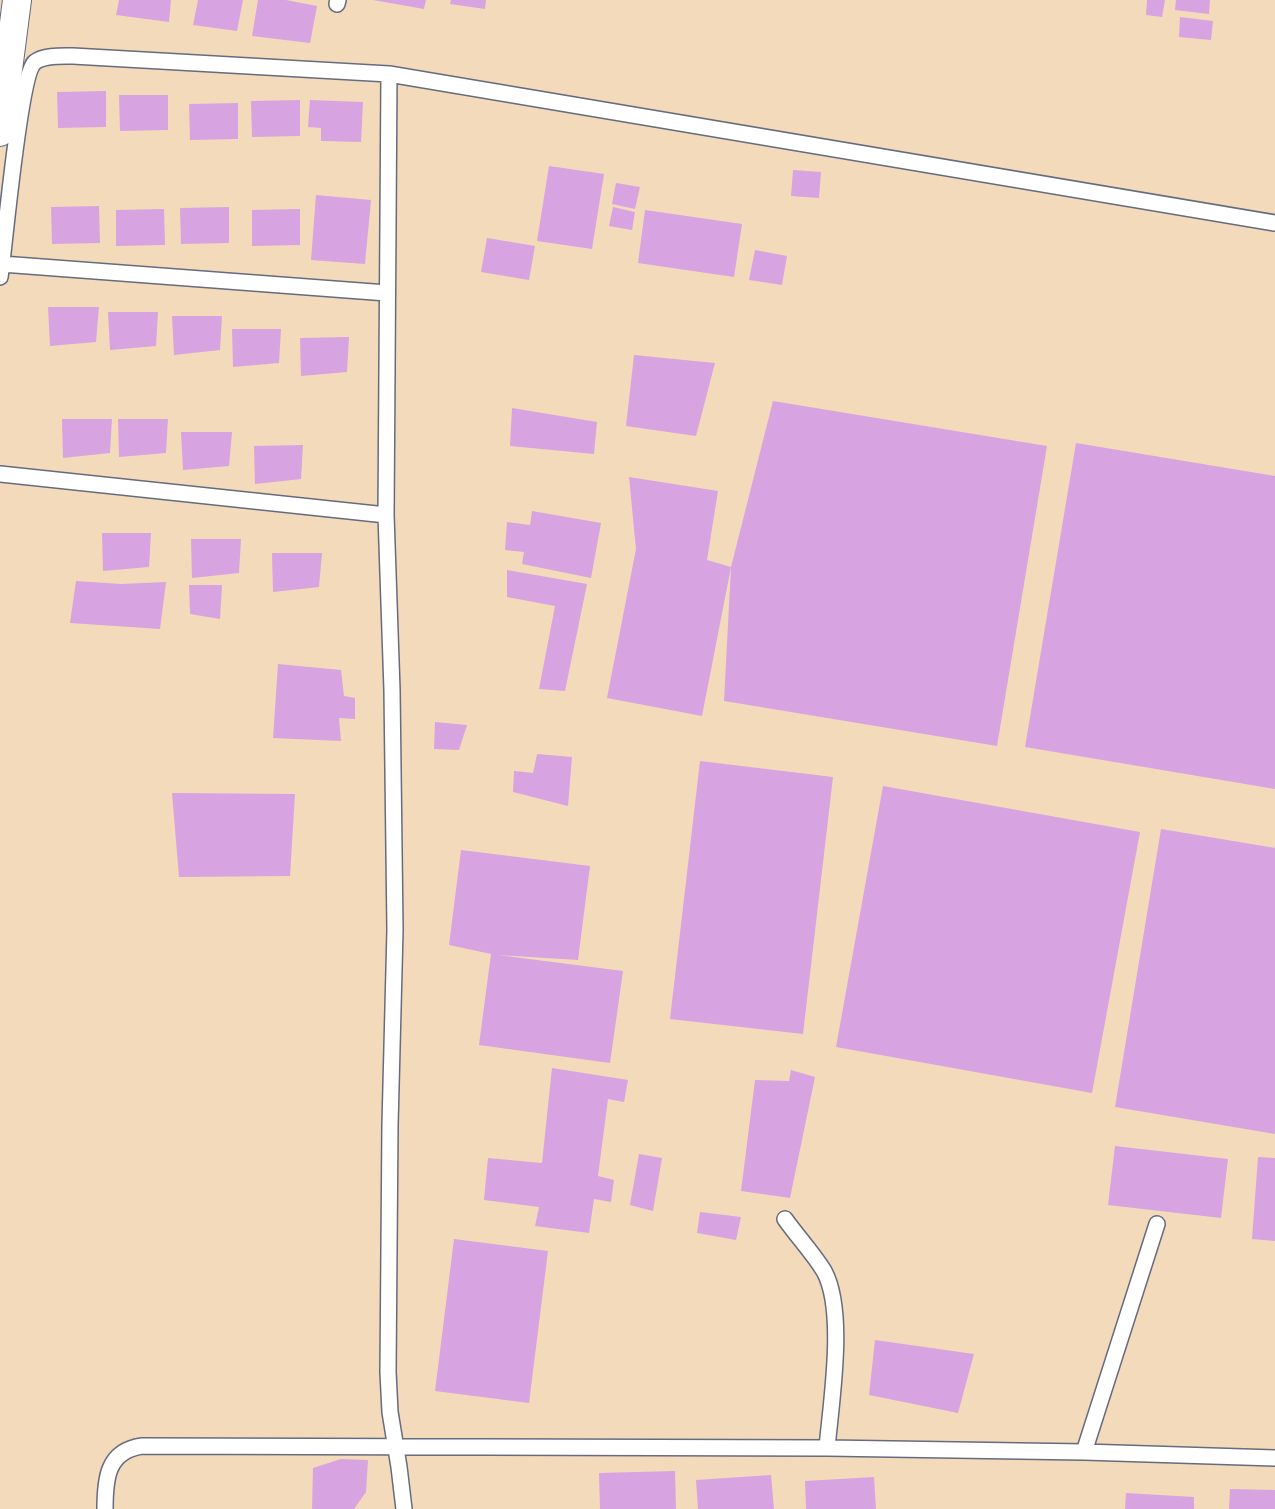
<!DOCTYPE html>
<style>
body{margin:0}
canvas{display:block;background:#f2daba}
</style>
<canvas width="1275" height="1509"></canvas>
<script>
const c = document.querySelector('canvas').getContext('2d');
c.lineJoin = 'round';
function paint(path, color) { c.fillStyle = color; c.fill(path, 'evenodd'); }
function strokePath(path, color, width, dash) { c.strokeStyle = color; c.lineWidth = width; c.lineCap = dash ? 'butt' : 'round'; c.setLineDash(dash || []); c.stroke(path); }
const building = new Path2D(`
 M119,0H171L169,22L116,15Z
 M198,0H243L237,31L193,25Z
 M258,0H286L317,6L310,43L252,36Z
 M373,0H426L424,9Z
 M451,0H486L485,9L450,4Z
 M1147,0H1165L1162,17L1146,15Z
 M1176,0H1210L1209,14L1175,10Z
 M1180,17L1213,21L1211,40L1179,37Z
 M106,91V127L58,128L57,92Z
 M119,95H168V130L120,131Z
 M300,100V136L252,137L251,101Z
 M310,100L363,102L361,142L321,141V128L308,127Z
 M238,103V139L190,140L189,104Z
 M549,166L604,174L592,249L537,241Z
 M793,170L821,172L819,198L791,196Z
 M616,183L640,187L635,209L612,204Z
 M316,195L371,200L365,264L311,260Z
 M99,206L100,243L52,244L51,207Z
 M229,207V243L181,244L180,208Z
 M613,207L635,212L632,230L609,226Z
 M164,209L165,245L116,246V210Z
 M300,209V245L252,246V210Z
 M645,210L742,224L734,277L638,263Z
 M487,238L535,246L529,280L481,272Z
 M755,250L787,256L782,285L749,280Z
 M48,307H99L96,342L50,346Z
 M108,312H158L156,346L110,350Z
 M172,316H222L220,350L174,355Z
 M232,329H281L279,363L233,367Z
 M349,337L347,372L301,376L300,338Z
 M634,355L715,363L696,436L626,426Z
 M773,401L1047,446L997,746L724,701L731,567L702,716L607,698L636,549L629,477L718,491L707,560L731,567Z
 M512,408L597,422L594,454L510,446Z
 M62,419H112L110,453L63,458Z
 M118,419H168L166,453L119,457Z
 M181,432H232L229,466L183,470Z
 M1076,443L1275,476V789L1025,747Z
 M303,445L301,479L255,484L254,446Z
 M532,511L601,523L591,578L522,564L524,552L505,550L507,522L530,525Z
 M102,533H151L149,567L103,571Z
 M191,539H241L239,573L192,578Z
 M272,553H322L319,587L273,592Z
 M507,570L587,584L565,691L539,689L555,606L507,597Z
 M76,581L121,584L166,582L160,629L70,623Z
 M189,585H222L220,619L190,614Z
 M278,664L341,670L344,696L355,698V719L339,718L341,741L273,738Z
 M435,722L467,725L459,750L434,749Z
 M537,754L572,757L568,806L513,792L514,771L533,773Z
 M700,761L833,777L803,1034L670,1019Z
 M883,786L1140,832L1092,1093L836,1047Z
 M172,793L295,794L290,876L179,877Z
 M1161,829L1275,848V1134L1115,1107Z
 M461,850L590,866L578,960L498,955L623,971L610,1063L479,1045L491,954L449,945Z
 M552,1068L628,1080L624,1102L608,1099L598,1176L614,1180L611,1202L594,1199L589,1233L535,1226L539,1207L484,1200L488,1158L542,1163Z
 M791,1070L815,1077L790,1198L741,1191L755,1080L789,1081Z
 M1115,1146L1228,1159L1221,1218L1108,1205Z
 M639,1154L662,1158L653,1211L630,1205Z
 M1258,1157L1275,1158V1241L1252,1239Z
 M700,1212L741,1217L736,1240L697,1233Z
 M454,1239L548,1251L529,1403L435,1391Z
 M875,1340L974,1354L958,1413L869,1395Z
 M341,1459L368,1460L366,1492L354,1509H312L313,1468Z
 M675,1471L676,1509H600L599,1473Z
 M771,1475L774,1509H698L696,1480Z
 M874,1477L876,1509H806L805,1481Z
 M1230,1489L1275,1490V1509H1229Z
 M1126,1493L1194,1497V1509H1125Z`);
const service = new Path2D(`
 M337,4L338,0
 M389,74L386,515L392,690L395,930L390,1125L388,1372L390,1412L399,1467L404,1509
 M2,264L387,293
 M0,277C5,245 19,75 35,62C44,55 62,56 73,56L389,74L1275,223
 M0,474L386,515
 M785,1219C797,1236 813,1253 824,1271C846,1311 831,1402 827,1448
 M1084,1452L1157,1224
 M105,1509C105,1479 107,1451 142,1446L827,1448L1084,1452L1275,1458`);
const minor = new Path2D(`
 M0,132L17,0`);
paint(building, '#d7a4e1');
strokePath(service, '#666b7e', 18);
strokePath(minor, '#666b7e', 30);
strokePath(service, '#fff', 15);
strokePath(minor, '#fff', 28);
</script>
